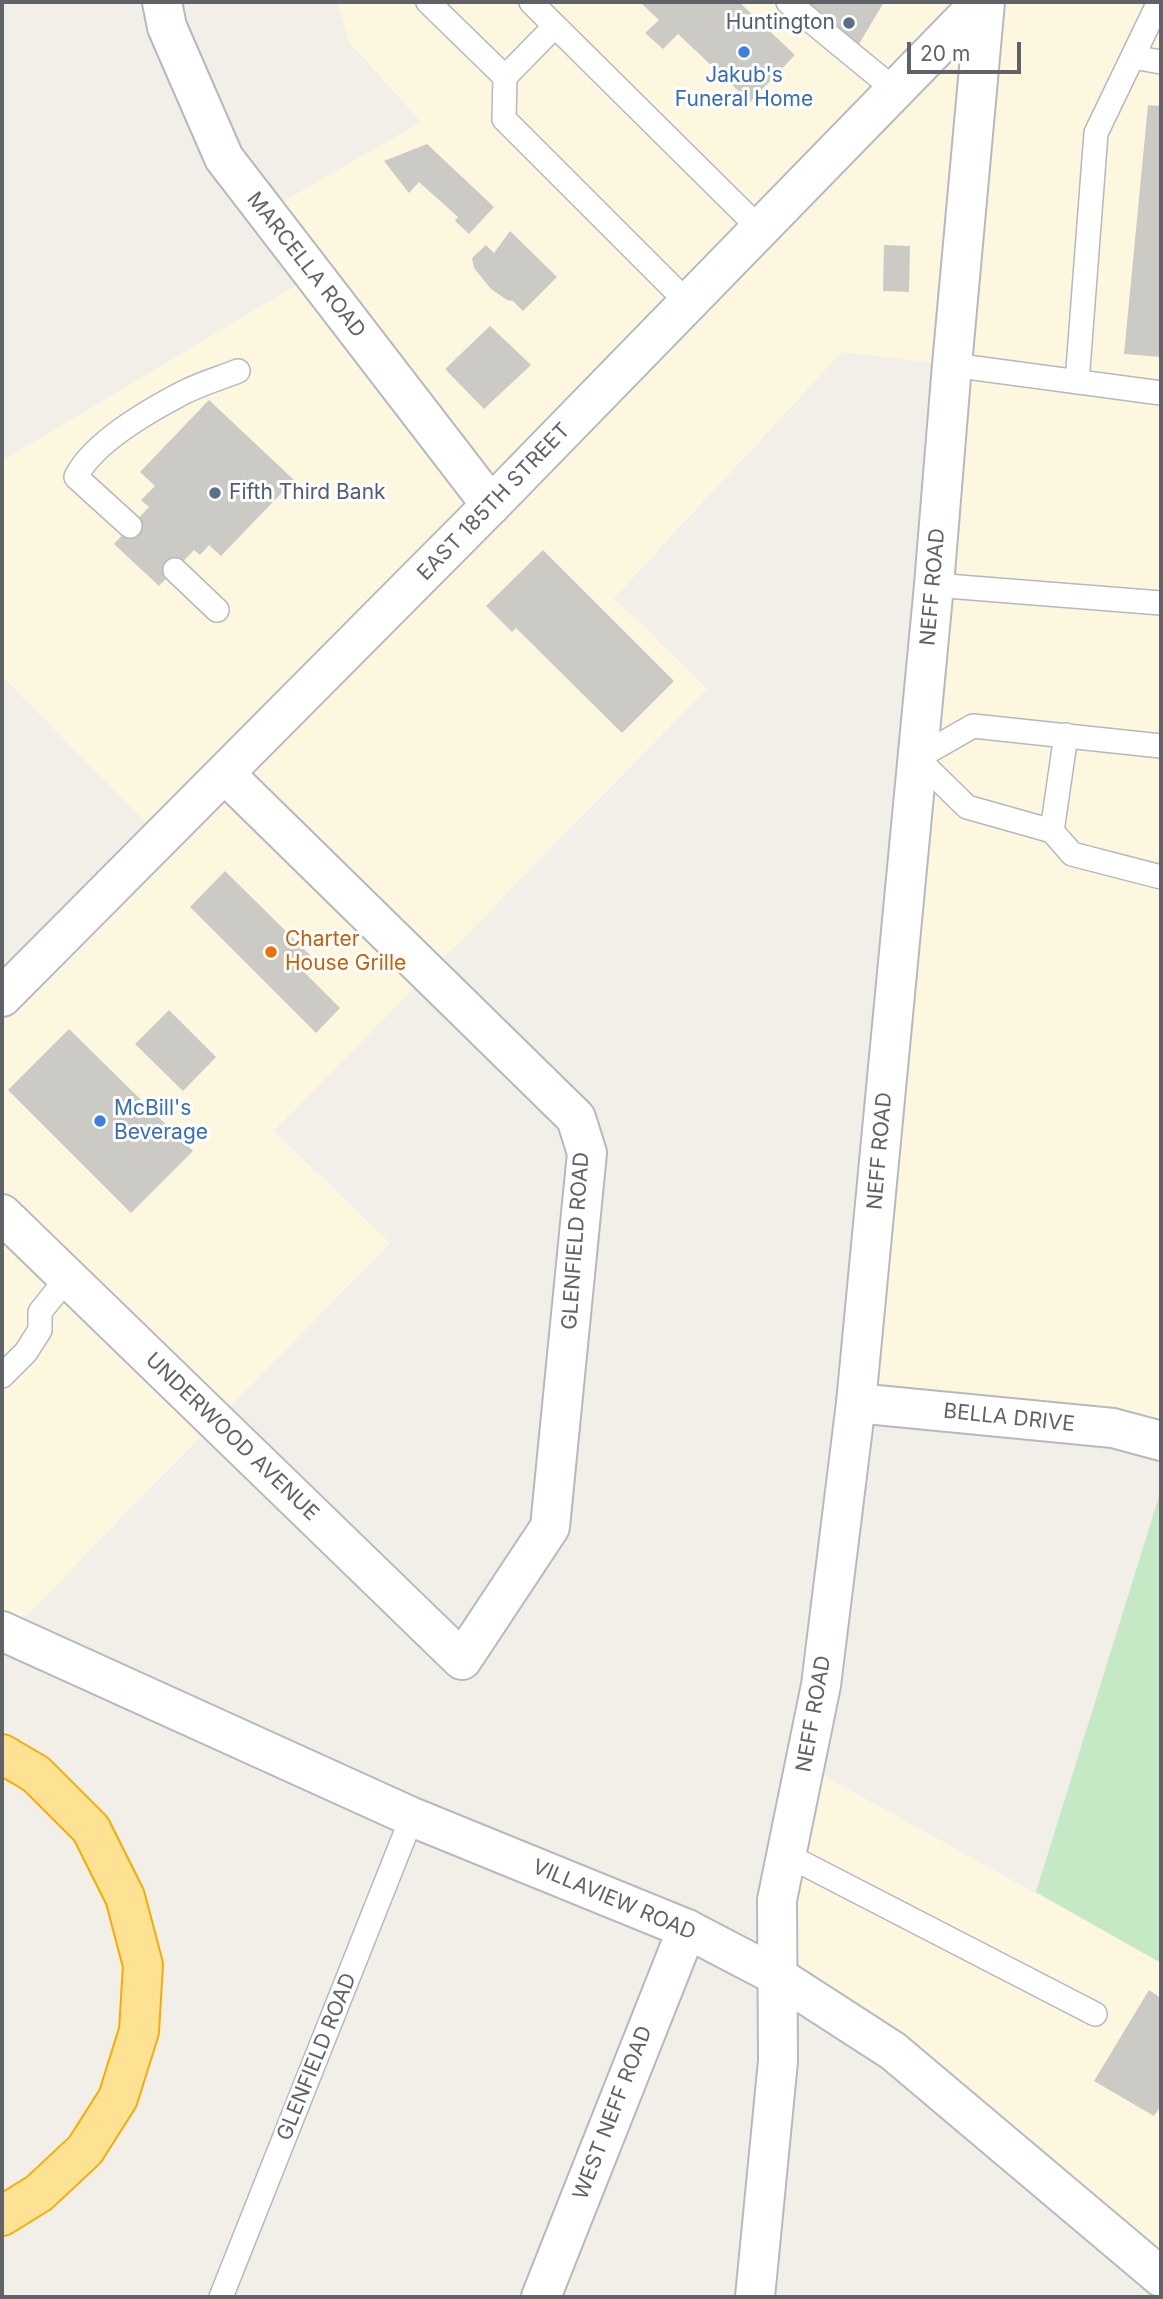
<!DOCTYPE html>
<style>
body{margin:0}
#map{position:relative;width:1163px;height:2299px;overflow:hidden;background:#f1efe8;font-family:Inter,sans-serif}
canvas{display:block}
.frame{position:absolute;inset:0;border:4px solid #5f6368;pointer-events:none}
.scale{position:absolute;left:907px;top:42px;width:114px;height:32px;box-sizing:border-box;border:4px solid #5f6368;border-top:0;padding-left:9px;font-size:21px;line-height:24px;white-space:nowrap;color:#5f6368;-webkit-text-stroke:5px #fff;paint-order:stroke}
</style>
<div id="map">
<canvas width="1163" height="2299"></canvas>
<div class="frame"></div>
<div class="scale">20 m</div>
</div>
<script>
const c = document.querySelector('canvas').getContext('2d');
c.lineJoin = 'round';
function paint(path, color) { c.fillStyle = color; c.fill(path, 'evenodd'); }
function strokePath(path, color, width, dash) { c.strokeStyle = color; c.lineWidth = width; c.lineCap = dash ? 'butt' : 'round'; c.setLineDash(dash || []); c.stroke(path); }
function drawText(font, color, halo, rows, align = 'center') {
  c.font = font + ' Inter,sans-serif'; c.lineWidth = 6; c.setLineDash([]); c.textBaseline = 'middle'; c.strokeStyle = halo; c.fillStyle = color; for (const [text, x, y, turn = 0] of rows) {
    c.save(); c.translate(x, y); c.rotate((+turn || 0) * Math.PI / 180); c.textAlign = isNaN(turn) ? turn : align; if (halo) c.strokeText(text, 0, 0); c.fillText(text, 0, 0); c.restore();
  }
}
const commercial = new Path2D(`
 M337,2H1161V1441L856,1403L951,365L842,352L614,598L707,689L274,1131L390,1243L8,1634L2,1631V997L161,838L2,676V461L313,275L265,212L421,122L349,42Z
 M805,1765L1161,1963V2277L777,1976Z`);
const green = new Path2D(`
 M1161,1490V1963L1036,1892Z`);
const building = new Path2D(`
 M640,2H739L795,55L750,102L678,34L663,49L645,33L659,20Z
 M794,2H884L859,44Z
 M1148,105L1161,106V357L1124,354Z
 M427,144L494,207L469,234L455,221L458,217L419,182L409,193L384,161Z
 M510,231L557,277L523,311L513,301L507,300L491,289L474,268L472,258L486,245L494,253Z
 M884,245L910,246L909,292L883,291Z
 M490,326L531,365L484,409L445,369Z
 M209,400L294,480L221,556L209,545L200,555L194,550L159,586L114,544L149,507L141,500L155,486L140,472Z
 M543,550L674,681L622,733L516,628L512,632L486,606Z
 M225,871L312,957L301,969L340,1008L316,1033L190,907Z
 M169,1010L216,1057L183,1091L135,1044Z
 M69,1029L193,1151L131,1213L8,1090Z
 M1149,1990L1161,1998V2105L1154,2116L1094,2081Z`);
const lane = new Path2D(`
 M428,2L505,77L504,119L688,303
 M531,2L760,229
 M788,2L895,90
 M1133,57L1161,62
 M505,77L555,26
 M952,365L1161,393
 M1077,382L1096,133L1159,2
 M130,526L76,477C92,444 145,413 177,396C196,385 218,379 238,371
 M175,570L217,610
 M934,585L1161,603
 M1161,746L973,726L917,758L967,807L1052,831L1072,854L1161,877
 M1052,831L1066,735
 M2,1376L26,1352L40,1330V1312L68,1277
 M787,1855L1095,2014
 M221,2297L412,1817`);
const street = new Path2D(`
 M162,2L167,27L224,158L491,505
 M2,1214L462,1660L550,1527L587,1153L576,1118L225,774
 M856,1403L1113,1428L1161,1441
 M541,2297L687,1929`);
const secondary = new Path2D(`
 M2,997L491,505L981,2
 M2,1631L412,1817L687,1929L777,1976L893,2051L1161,2277
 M755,2297L778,2061L777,1900L821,1685L856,1403L934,585L952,365L985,2`);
const highway = new Path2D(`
 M2,1754L36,1774L91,1829L125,1897L143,1965L139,2031L118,2098L85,2150L39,2193L2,2216`);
const markers = [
 [849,23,7,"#5c6f8a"],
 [744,52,7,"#3f7fe0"],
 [215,493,7,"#5c6f8a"],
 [271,952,7,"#e8710a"],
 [100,1121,7,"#3f7fe0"]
];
const serviceNames = [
 ["Huntington",835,23],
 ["Fifth Third Bank",229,493,"left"]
];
const shopNames = [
 ["Jakub's",744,76],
 ["Funeral Home",744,100],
 ["McBill's",114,1109,"left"],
 ["Beverage",114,1133,"left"]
];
const streetNames = [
 ["MARCELLA ROAD",306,265,52],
 ["EAST 185TH STREET",494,502,-46],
 ["NEFF ROAD",933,587,-85],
 ["NEFF ROAD",880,1151,-85],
 ["GLENFIELD ROAD",576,1241,-86],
 ["BELLA DRIVE",1009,1418,6],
 ["UNDERWOOD AVENUE",232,1437,44],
 ["NEFF ROAD",814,1714,-80],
 ["VILLAVIEW ROAD",614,1900,23],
 ["GLENFIELD ROAD",317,2057,-68],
 ["WEST NEFF ROAD",613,2113,-69]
];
const foodNames = [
 ["Charter",285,940],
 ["House Grille",285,964]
];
paint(commercial, '#fef7e0');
paint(green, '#c5e8c5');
paint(building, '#cccac5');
strokePath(lane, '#b5b8bc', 26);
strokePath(street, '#b5b8bc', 42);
strokePath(secondary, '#b6babf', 42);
strokePath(highway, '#f9ab00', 42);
strokePath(lane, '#fff', 23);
strokePath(street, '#fff', 38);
strokePath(secondary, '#fff', 38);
strokePath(highway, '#fde293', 38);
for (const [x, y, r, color] of markers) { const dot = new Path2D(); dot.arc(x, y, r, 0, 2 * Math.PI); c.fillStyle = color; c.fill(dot); strokePath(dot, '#fff', 2.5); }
drawText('21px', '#4e5e75', '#fff', serviceNames, 'right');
drawText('21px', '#366cbe', '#fff', shopNames);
drawText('21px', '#5f6368', '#fff', streetNames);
drawText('21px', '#c56008', '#fff', foodNames, 'left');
</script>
